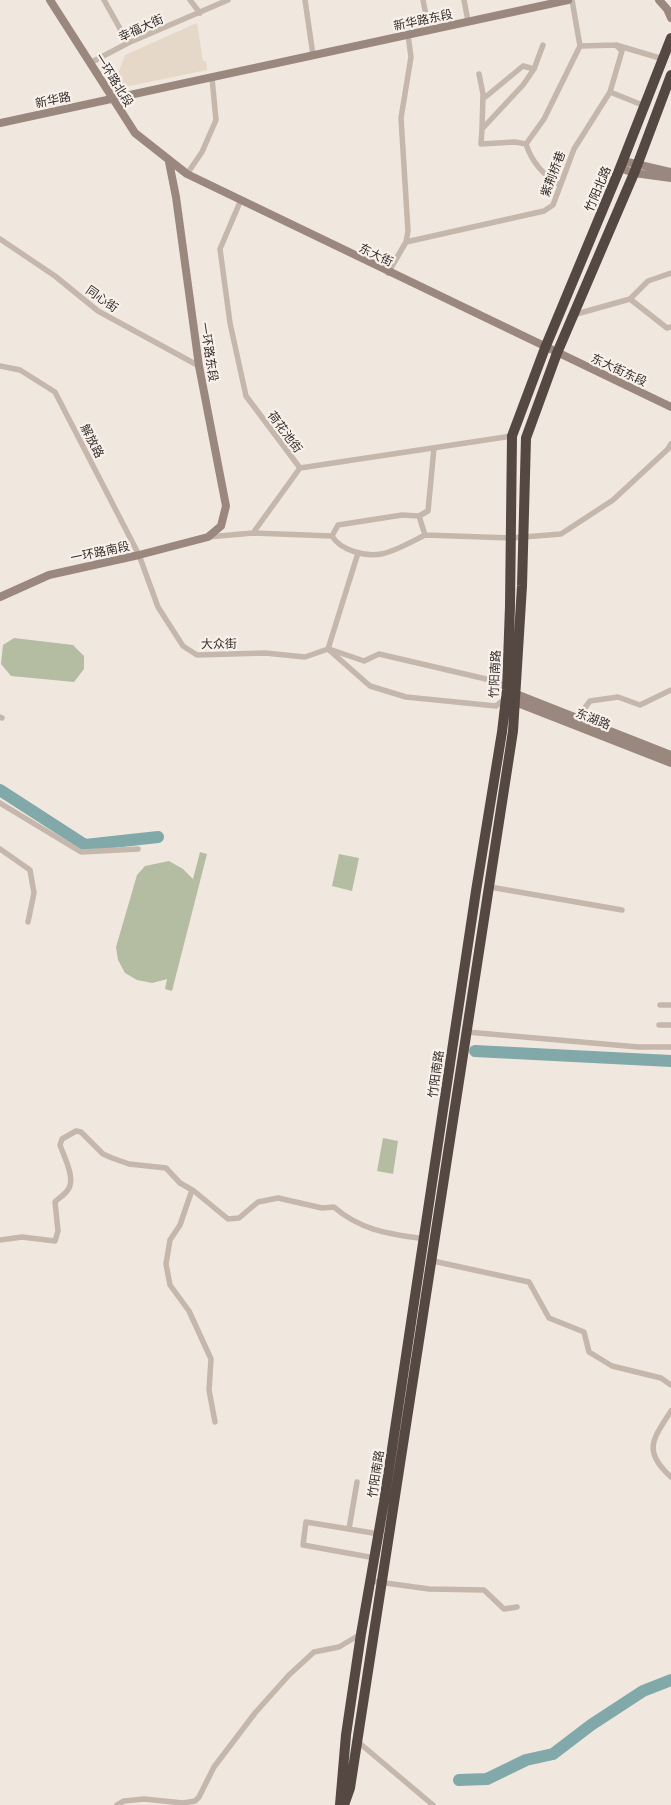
<!DOCTYPE html>
<meta charset="utf-8">
<style>
body{margin:0}
canvas{display:block;background:#f0e7df}
</style>
<canvas width="671" height="1805"></canvas>
<script>
const c = document.querySelector('canvas').getContext('2d');
c.lineJoin = 'round';
function paint(path, color) { c.fillStyle = color; c.fill(path, 'evenodd'); }
function strokePath(path, color, width, dash) { c.strokeStyle = color; c.lineWidth = width; c.lineCap = dash ? 'butt' : 'round'; c.setLineDash(dash || []); c.stroke(path); }
function drawText(font, color, halo, rows, align = 'center') {
  c.font = font + ' Barlow,"Noto Sans SC",sans-serif'; c.lineWidth = 4.5; c.setLineDash([]); c.textBaseline = 'middle'; c.strokeStyle = halo; c.fillStyle = color; for (const [text, x, y, turn = 0] of rows) {
    c.save(); c.translate(x, y); c.rotate((+turn || 0) * Math.PI / 180); c.textAlign = isNaN(turn) ? turn : align; if (halo) c.strokeText(text, 0, 0); c.fillText(text, 0, 0); c.restore();
  }
}
const green = new Path2D(`
 M14,638L73,645L84,656V669L74,682L11,676L1,664L3,645Z
 M200,852L207,854L172,991L165,989L167,979L152,983L137,980L125,973L118,960L116,947L137,875L145,866L169,861L183,869L193,879Z
 M339,854L359,858L352,891L332,886Z
 M383,1138L398,1141L393,1174L377,1171Z`);
const plaza = new Path2D(`
 M197,23L203,61H206L207,70L119,88L115,81L125,55Z`);
const river = new Path2D(`
 M0,790L85,845L158,837
 M475,1051L671,1061
 M459,1780L487,1779L526,1760L553,1754L591,1725L643,1691L671,1680`);
const street = new Path2D(`
 M104,0L128,43
 M190,0L200,13
 M305,0L313,55
 M423,0L429,30
 M464,0L468,21
 M543,45L534,69L523,85L482,129L481,144L515,142L526,144L544,119L580,46L572,0
 M580,46L616,45L663,59
 M90,63L128,43L228,0
 M479,74L483,94L482,129
 M610,92L645,106
 M483,99L523,66L534,69
 M526,144C532,163 543,175 560,185
 M187,174L202,152L216,120L212,78
 M240,202L220,249L230,323L246,396L300,468
 M0,239L55,276L98,311L199,366
 M406,242L544,211L553,205L574,149L610,92L622,51L616,45
 M388,273L406,242L408,231L401,118L411,57L408,35
 M630,299L648,281L671,273
 M573,315L630,299L667,328L671,327
 M0,366L20,370L55,392L139,555L158,607L183,646L197,655L265,653L305,657L328,649
 M300,468L512,436
 M419,516L428,511L434,448
 M253,533L300,468
 M332,536L338,525L402,515L419,516L425,535L511,538L561,534L613,500L668,449L671,444
 M332,536C340,550 365,557 381,554C396,551 411,542 425,535
 M208,537L253,533L332,536
 M328,649L370,686L406,697L496,706L505,699
 M328,649L358,553
 M332,650L364,661L379,654L499,682L506,689
 M0,717L2,718
 M578,717L590,701L618,697L640,705L671,690
 M0,803L81,852L138,849
 M0,849L30,870L34,893L28,922
 M490,887L622,910
 M660,1005H671
 M659,1025H671
 M467,1032L638,1047H671
 M192,1190L180,1225L170,1240L166,1264L170,1285L189,1311L211,1359L209,1390L215,1422
 M0,1240L22,1237L55,1241L58,1231L55,1202C59,1198 64,1195 67,1191C77,1180 64,1157 60,1145L62,1139L76,1131L81,1132L103,1154L112,1158L129,1164L166,1168L180,1183L194,1191L228,1219L239,1218L258,1202L278,1198L322,1208L334,1207C361,1231 391,1234 425,1239
 M433,1261L529,1282L549,1318L584,1332L589,1352L612,1366L661,1378L671,1385
 M671,1411C653,1439 642,1451 671,1477
 M349,1529L357,1482
 M375,1558L303,1545L306,1522L379,1534
 M371,1581L429,1589L484,1590L504,1609L517,1607
 M357,1741L433,1805
 M117,1805L124,1801L144,1799L183,1803L195,1801L199,1797L214,1767L255,1713L289,1675L314,1652L339,1647L361,1634`);
const secondary = new Path2D(`
 M50,0L135,133L187,174L671,407
 M659,0L667,9L671,18
 M0,123L568,0
 M623,161L671,172
 M620,168L634,173L671,178
 M0,597L49,575L139,555L208,537L221,526L226,506L199,366L176,197L169,162
 M511,692L671,755
 M510,700L671,763`);
const highway = new Path2D(`
 M340,1805L346,1735L361,1634L384,1502L476,891L502,732L507,690L510,606L512,436L545,348L620,168L671,38
 M344,1805L350,1788L513,731L522,586L526,438L557,353L635,171L671,75`);
const streetNames = [
 ["新华路东段",423,20,-12],
 ["幸福大街",141,28,-24],
 ["一环路北段",114,80,58],
 ["新华路",53,100,-12],
 ["紫荆桥巷",553,174,-69],
 ["竹阳北路",598,189,-67],
 ["东大街",376,255,26],
 ["同心街",102,299,35],
 ["一环路东段",209,352,81],
 ["东大街东段",619,370,25],
 ["荷花池街",285,432,53],
 ["解放路",92,441,63],
 ["一环路南段",100,552,-12],
 ["大众街",219,644,-1],
 ["竹阳南路",495,674,-87],
 ["东湖路",593,719,21],
 ["竹阳南路",436,1074,-82],
 ["竹阳南路",376,1474,-81]
];
paint(green, '#b4bda1');
paint(plaza, '#e6d8c8');
strokePath(river, '#81a9a9', 12);
strokePath(street, '#c6b7ac', 5.5);
strokePath(secondary, '#9a877e', 8);
strokePath(highway, '#554842', 10);
drawText('12px', '#352d2a', '#f8f1eb', streetNames);
</script>
